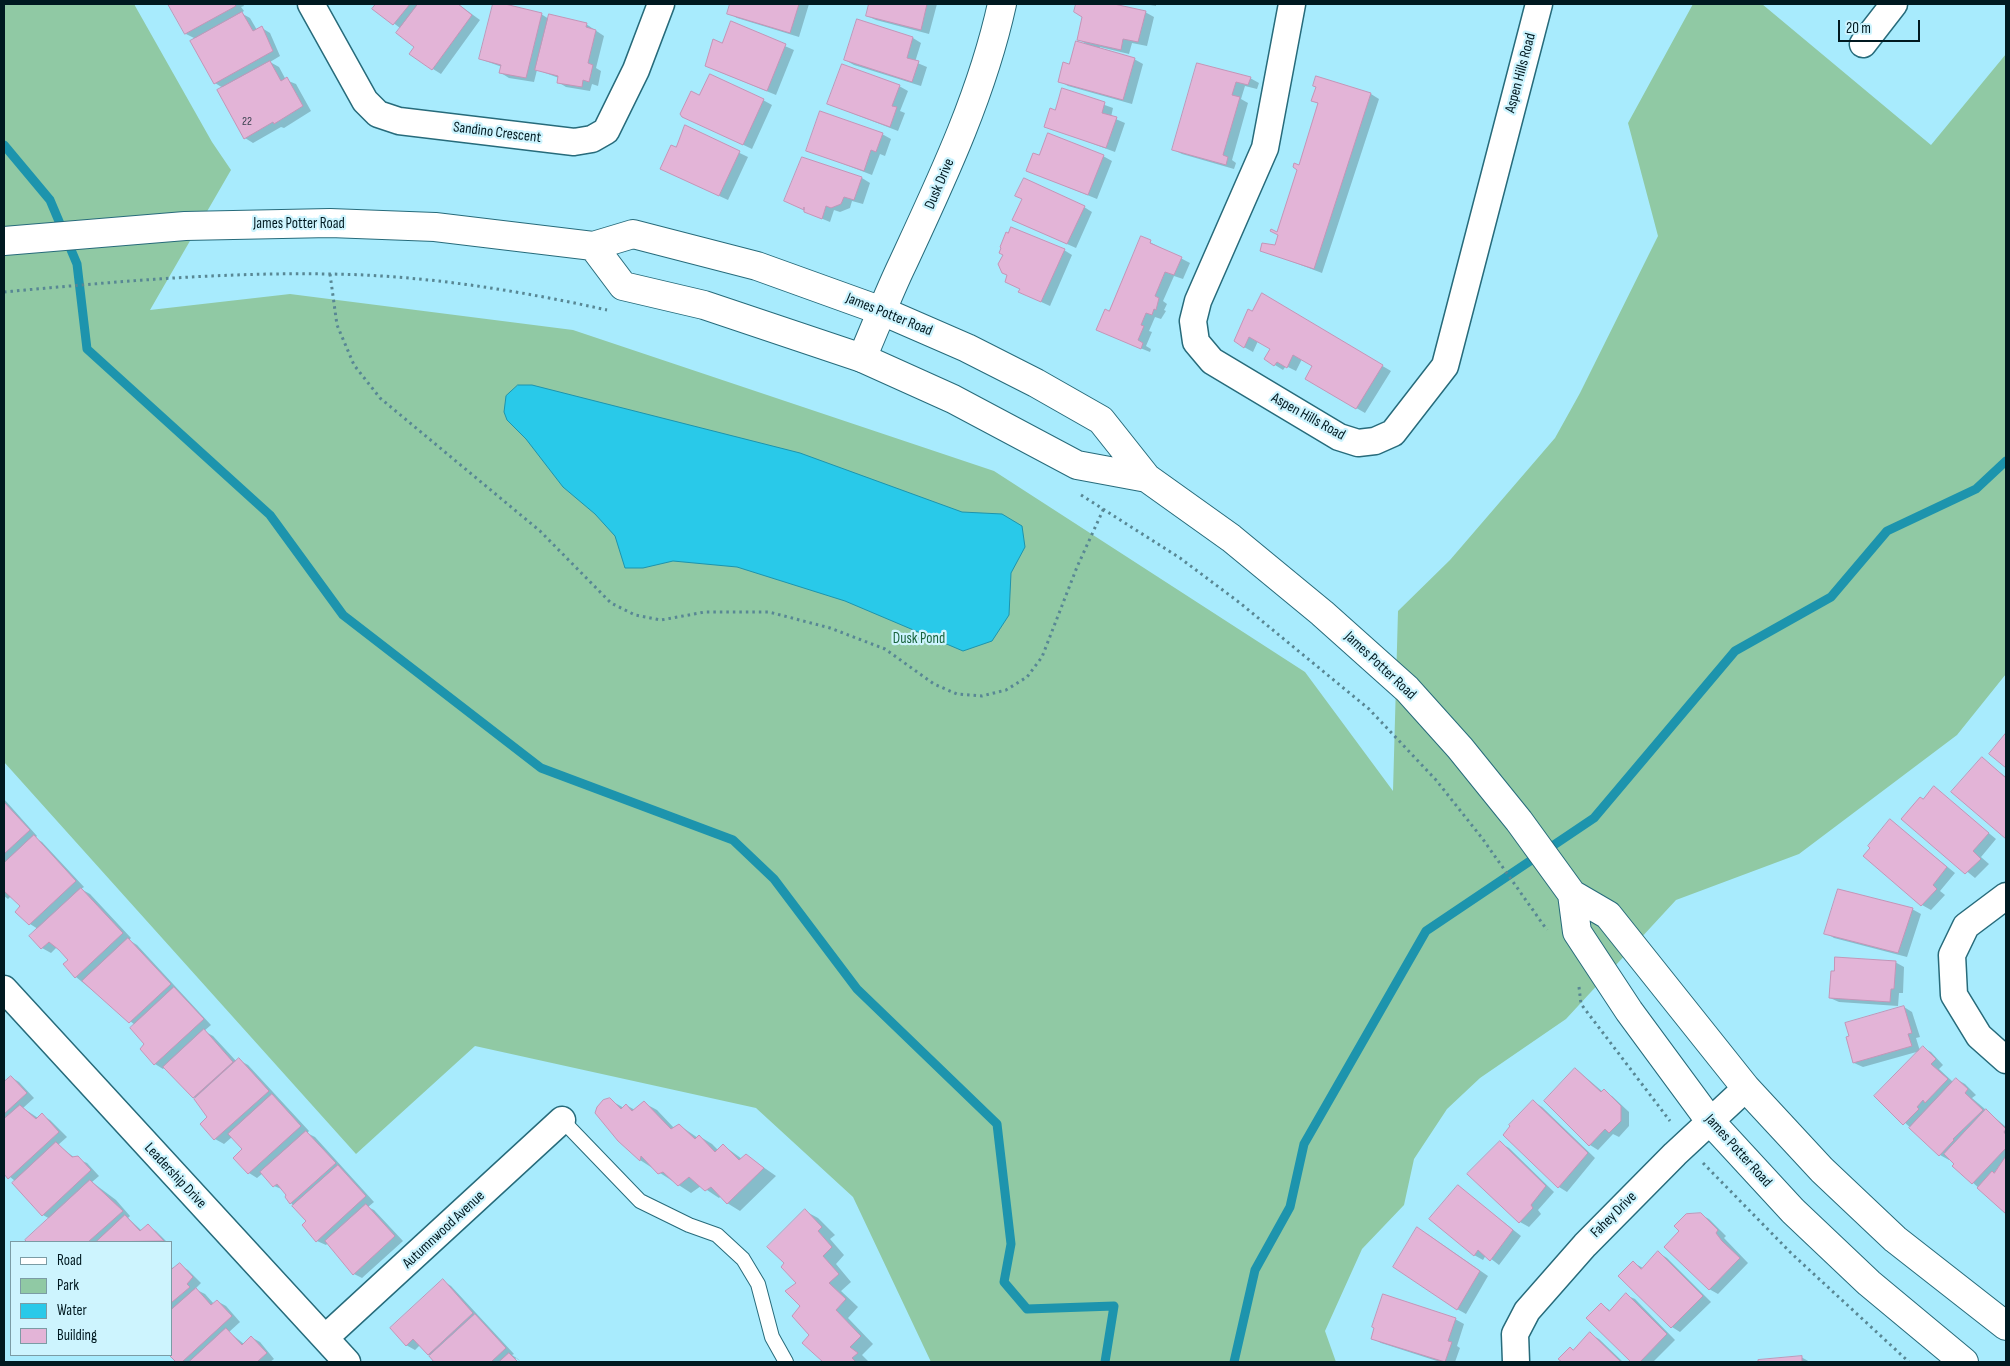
<!DOCTYPE html>
<style>
body{margin:0}
#map{position:relative;width:2010px;height:1366px;overflow:hidden;background:#a8ebfd;font-family:"Sofia Sans Condensed",sans-serif}
canvas{display:block}
.frame{position:absolute;inset:0;border:5px solid #001920;pointer-events:none}
.legend{position:absolute;left:10px;top:1241px;width:162px;height:115px;box-sizing:border-box;background:#cdf4fe;border:1px solid #7b9ca5;margin:0;padding:6px 9px;list-style:none;font-size:15px;color:#001920}
.legend li{display:flex;align-items:center;gap:10px;height:25px}
.legend b{width:25px;border:1px solid #7b9ca5}
.scale{position:absolute;left:1838px;top:20px;width:82px;height:22px;box-sizing:border-box;border:2px solid #001920;border-top:0;padding-left:6px;font-size:15px;line-height:18px;white-space:nowrap;color:#001920;-webkit-text-stroke:4px #cdf4fe;paint-order:stroke}
</style>
<div id="map">
<canvas width="2010" height="1366"></canvas>
<div class="frame"></div>
<ul class="legend">
<li><b style="height:6px;background:#fff"></b>Road</li>
<li><b style="height:14px;background:#90c9a4"></b>Park</li>
<li><b style="height:14px;background:#29c9e9"></b>Water</li>
<li><b style="height:14px;background:#e3b4d7"></b>Building</li>
</ul>
<div class="scale">20 m</div>
</div>
<script>
const c = document.querySelector('canvas').getContext('2d');
c.lineJoin = 'round';
function paint(path, color) { c.fillStyle = color; c.fill(path, 'evenodd'); }
function strokePath(path, color, width, dash) { c.strokeStyle = color; c.lineWidth = width; c.lineCap = dash ? 'butt' : 'round'; c.setLineDash(dash || []); c.stroke(path); }
function drawText(font, color, halo, rows, align = 'center') {
  c.font = font + ' "Sofia Sans Condensed",sans-serif'; c.lineWidth = 4.5; c.setLineDash([]); c.textBaseline = 'middle'; c.strokeStyle = halo; c.fillStyle = color; for (const [text, x, y, turn = 0] of rows) {
    c.save(); c.translate(x, y); c.rotate((+turn || 0) * Math.PI / 180); c.textAlign = isNaN(turn) ? turn : align; if (halo) c.strokeText(text, 0, 0); c.fillText(text, 0, 0); c.restore();
  }
}
const green = new Path2D(`
 M4,4H134L212,142L231,170L150,310L290,294L573,330L994,471L1305,672L1393,791L1398,611L1450,560L1555,438L1580,393L1658,236L1628,123L1693,4H1762L1931,145L2006,54V674L1957,735L1799,854L1676,900L1566,1019L1480,1078L1447,1109L1414,1159L1404,1205L1362,1249L1325,1331L1336,1362H931L853,1197L756,1108L475,1046L356,1154L4,762Z`);
const water = new Path2D(`
 M518,385H532L800,453L962,512L1002,514L1022,526L1025,547L1011,573L1009,615L992,641L963,651L845,601L737,567L673,561L643,568H625L615,536L595,514L563,487L526,439L507,420L504,412L506,396Z`);
const shadow = new Path2D(`
 M169,4H243L244,6L241,7L244,11L241,13L250,18L257,30L262,28L270,33L280,56L270,62L279,67L286,80L296,84L311,111L284,128L281,127L253,143L245,138L223,88L215,83L196,39L186,34Z
 M377,4H458L480,20L441,74L433,69L400,28L374,8Z
 M494,4L541,14L549,19L586,24L604,36L596,68L601,71L598,86L592,84L590,91L566,87L558,82L559,78L537,70L534,82L509,78L501,73L502,67L480,59Z
 M731,4H809L799,37L737,18L728,13Z
 M870,4H937L929,34L876,20L867,16Z
 M1077,4H1109L1145,12L1154,17L1147,46L1132,43L1129,54L1100,47V49L1134,59L1143,64L1132,104L1068,86L1059,81L1088,45L1078,39L1083,16L1076,11Z
 M1144,4H1156V6Z
 M731,23L794,50L776,95L715,70Z
 M913,38L921,43L915,62L927,67L921,86L854,65L845,60Z
 M1198,64L1250,78L1259,83L1257,89L1245,86L1241,99L1248,103L1232,160L1236,163L1234,169L1182,154L1174,150Z
 M1316,78L1371,94L1379,99L1322,273L1261,250L1276,247L1319,104L1313,101L1317,87Z
 M899,86L908,91L900,111L905,113L898,131L828,104Z
 M1063,90L1113,108L1111,117L1125,123L1115,152L1045,126L1056,112Z
 M699,96L763,100L772,105L752,149L689,119Z
 M685,127L748,157L728,200L661,169L677,148Z
 M882,134L891,139L885,156L880,154L872,175L807,150Z
 M1103,156L1112,161L1097,199L1028,171L1040,157Z
 M862,178L870,183L863,204L852,201L850,208L840,212L834,210L830,222L806,212Z
 M1084,207L1092,212L1076,248L1022,224Z
 M1142,238L1190,263L1183,279L1174,276L1163,301L1167,304L1164,310L1166,311L1161,319L1155,317L1149,331L1152,332L1146,346L1151,349L1150,352L1106,334L1110,313Z
 M1064,250L1072,255L1050,306L1028,296L1009,276L1004,254Z
 M1262,295L1391,371L1365,413L1306,379L1314,366L1302,359L1296,371L1286,366L1283,370L1275,365L1271,349L1258,341L1253,352L1244,347L1252,312Z
 M1982,759L2006,777V838L1953,792Z
 M1934,788L1996,839L1981,857L1989,864L1975,878L1903,819Z
 M4,799L37,836L35,838L42,842L84,887L81,889L90,894L131,938L129,940L137,945L211,1025L204,1031L213,1036L237,1062L239,1060L248,1065L309,1131L307,1133L315,1137L374,1202L368,1207L374,1210L403,1241L362,1278L354,1274L328,1243L326,1245L317,1241L308,1222L291,1203L284,1190L274,1186L263,1173L257,1178L249,1173L235,1158L244,1149L232,1137L224,1144L215,1139L202,1124L209,1117L196,1099L165,1067L163,1069L155,1064L135,1025L76,977L70,960L57,947L51,953L42,948L31,936L38,929L30,924L22,906L11,896L8,899L4,896Z
 M1891,821L1955,873L1940,891L1945,895L1931,910L1922,905Z
 M1912,909L1921,914L1907,957L1834,938L1826,933Z
 M1895,962L1904,967L1903,993H1899L1898,1006L1839,1002L1830,998Z
 M1904,1007L1912,1012L1920,1037L1916,1038L1920,1051L1923,1048L1931,1052L1943,1065L1939,1069L1953,1082L1956,1079L1965,1084L1976,1095L1972,1098L2006,1127V1212L1954,1166L1956,1164L1950,1159L1949,1160L1940,1155L1876,1096L1920,1051L1863,1067L1854,1063Z
 M1576,1069L1603,1092L1612,1096L1629,1112V1126L1619,1137L1613,1134L1598,1150L1590,1145L1546,1101Z
 M11,1077L19,1082L34,1098L23,1108L38,1118L42,1115L50,1120L67,1137L58,1145L75,1158L87,1163L99,1176L92,1182L116,1200L130,1216L128,1218L142,1231L148,1226L156,1231L167,1242H29L26,1240L50,1219L43,1215L15,1181L4,1172V1081L5,1082Z
 M610,1100L624,1108L626,1105L635,1110L644,1103L657,1110L674,1128L679,1125L698,1138L699,1136L712,1144L718,1150L723,1145L742,1159L746,1155L776,1176L740,1211L727,1203L721,1196L719,1198L701,1186L691,1193L640,1160L618,1140Z
 M1534,1102L1542,1107L1595,1158L1567,1192L1559,1187L1512,1126Z
 M1500,1143L1509,1148L1554,1192L1538,1210L1541,1214L1529,1227L1520,1222L1469,1174Z
 M1458,1186L1521,1236L1499,1265L1486,1255L1483,1260L1474,1255Z
 M805,1211L818,1218L835,1235L830,1239L844,1255L836,1264L851,1282L841,1291L858,1307L848,1318L873,1344L862,1355L869,1362H825L803,1343L811,1335L798,1284Z
 M1700,1214L1709,1219L1726,1236L1724,1238L1748,1263L1718,1294L1709,1289Z
 M1426,1233L1488,1276L1466,1314L1457,1309Z
 M1659,1253L1667,1258L1711,1302L1680,1332L1672,1327L1620,1276L1634,1263L1643,1268Z
 M180,1265L188,1270L201,1283L195,1289L205,1294L214,1304L217,1301L226,1306L240,1322L229,1332L244,1344L251,1337L260,1342L274,1359L270,1362H178L171,1355V1266L174,1270Z
 M443,1281L451,1286L514,1354L512,1355L518,1359L521,1362L516,1358L515,1360L516,1362H436L420,1345L415,1350L406,1345Z
 M1626,1295L1635,1299L1675,1340L1653,1362H1633L1588,1318L1601,1304L1611,1311Z
 M1455,1319L1464,1324L1457,1346L1460,1348L1455,1362H1440L1381,1343L1372,1338L1376,1328Z
 M1590,1334L1599,1339L1623,1362H1564L1560,1359L1570,1348L1574,1351Z
 M1801,1357L1810,1362H1759V1361Z`);
const stream = new Path2D(`
 M4,145L50,200L77,264L87,349L270,515L343,615L541,768L733,840L774,879L857,989L997,1124L1011,1244L1004,1282L1027,1309L1114,1306L1105,1362
 M1234,1362L1255,1270L1290,1207L1304,1144L1426,931L1594,818L1735,651L1831,597L1887,531L1976,489L2006,461`);
const building = new Path2D(`
 M168,4H234L236,6L185,34Z
 M376,4H410L393,25L372,9Z
 M418,4H458L472,15L432,70L409,54L414,47L396,33Z
 M493,4H505L542,13L526,78L499,73L501,65L479,59Z
 M730,4H799L790,33L727,14Z
 M869,4H927L921,30L866,16Z
 M1076,4H1114L1146,11L1138,42L1123,39L1121,50L1077,40L1082,17L1074,12Z
 M242,12L253,31L262,26L273,51L214,84L190,41Z
 M549,14L587,23L586,27L596,30L588,63L593,65L589,82L583,80L582,87L557,83L558,76L535,70Z
 M857,19L913,37L907,58L919,61L912,82L844,60Z
 M731,21L786,44L767,91L705,66L713,39L722,43Z
 M1076,41L1135,58L1123,100L1058,82L1063,62L1069,64Z
 M270,61L281,81L287,77L303,106L274,124L273,122L244,139L217,90Z
 M1197,63L1251,77L1248,85L1236,82L1232,95L1240,97L1223,155L1228,157L1226,165L1172,150Z
 M842,64L900,85L892,106L897,107L890,127L827,104Z
 M710,74L764,99L743,145L682,117L680,114L691,91L699,95Z
 M1316,76L1371,93L1314,269L1260,251L1262,243L1275,245L1278,235L1270,231L1271,229L1277,232L1297,170L1293,167L1294,163L1299,165L1318,103L1311,101L1316,87L1313,86Z
 M1062,88L1105,102L1102,113L1117,117L1106,148L1044,127L1050,108L1055,110Z
 M820,111L883,133L876,152L871,150L864,171L806,151Z
 M685,125L740,151L719,196L660,169L671,145L676,147Z
 M1048,133L1104,155L1088,195L1026,171L1033,153L1039,155Z
 M802,157L862,177L854,200L844,197L841,204L831,208L826,206L822,219L804,212V207V210L784,201Z
 M1024,178L1085,206L1067,244L1012,220L1022,199L1015,196Z
 M1011,227L1065,249L1041,302L1018,292L1020,289L1005,282L1007,275L1002,273L998,264L1003,255L999,253L1001,248L1000,247L1006,232L1008,233Z
 M1141,236L1151,240L1150,243L1182,257L1174,275L1165,272L1155,296L1159,298L1156,310L1154,309L1152,315L1146,313L1141,325L1144,326L1138,340L1143,343L1141,349L1096,330L1105,309L1109,311Z
 M1262,293L1383,365L1356,409L1305,379L1312,366L1293,355L1287,368L1277,362L1274,366L1264,359L1270,349L1249,337L1244,348L1234,341L1248,309L1252,311Z
 M2006,733V768L1989,754Z
 M1982,757L2006,778V839L1951,792Z
 M1934,786L1989,833L1973,851L1981,859L1965,874L1901,819L1920,797L1923,799Z
 M4,802L30,830L4,854Z
 M1890,819L1947,867L1933,885L1937,889L1921,906L1863,856L1870,848L1868,846Z
 M34,835L76,881L29,925L15,912L20,906L4,891V863Z
 M81,888L123,933L75,978L63,964L68,960L59,950L49,942L41,949L29,936Z
 M1838,889L1913,908L1898,953L1824,934Z
 M128,938L171,984L129,1023L82,981Z
 M1835,957L1896,961L1894,989H1891L1890,1002L1829,998L1831,971H1834Z
 M174,987L204,1019L154,1065L140,1049L144,1044L130,1028Z
 M1904,1006L1912,1033L1908,1034L1912,1046L1853,1063L1846,1037L1849,1036L1845,1023Z
 M204,1029L233,1062L193,1098L163,1067Z
 M1923,1046L1936,1059L1931,1064L1948,1079L1925,1103L1923,1100L1917,1107L1919,1109L1903,1125L1874,1096Z
 M239,1058L269,1091L214,1140L200,1124L207,1117L194,1099Z
 M1575,1068L1601,1092L1604,1089L1621,1106V1121L1609,1133L1605,1129L1589,1146L1544,1101Z
 M11,1076L27,1093L4,1114V1082Z
 M1956,1078L1968,1089L1965,1093L1983,1110L1953,1139L1954,1140L1939,1156L1909,1128Z
 M272,1094L301,1126L248,1174L233,1158L242,1149L228,1134Z
 M610,1098L621,1109L626,1104L632,1111L644,1101L671,1129L679,1124L695,1139L699,1135L715,1152L723,1144L739,1160L746,1154L764,1168L727,1204L711,1187L705,1191L689,1177L678,1186L663,1172L658,1174L641,1156L640,1161L618,1141L595,1113L597,1107L603,1100Z
 M1533,1100L1588,1153L1558,1188L1503,1135L1510,1126L1509,1125Z
 M20,1105L36,1119L42,1113L59,1132L8,1179L4,1174V1119Z
 M1986,1109L2006,1129L2004,1132L2006,1135V1148L1972,1184L1952,1166L1954,1164L1944,1154Z
 M306,1131L336,1163L290,1204L285,1197L286,1195L277,1184L273,1187L260,1172Z
 M1500,1141L1546,1186L1531,1205L1533,1208L1519,1223L1467,1174Z
 M56,1142L72,1157L78,1156L91,1170L42,1216L12,1183Z
 M2006,1156V1214L1977,1188L1992,1171L1994,1173Z
 M338,1165L366,1196L316,1242L302,1225L306,1221L292,1206Z
 M90,1180L123,1211L88,1242H27L25,1240Z
 M1458,1185L1513,1230L1490,1261L1478,1250L1474,1256L1429,1219Z
 M366,1204L395,1236L353,1275L325,1241Z
 M805,1209L822,1227L818,1231L832,1247L823,1256L839,1274L829,1283L846,1299L836,1310L861,1336L850,1347L858,1353L852,1358L856,1362H823L802,1343L809,1335L792,1316L800,1306L785,1291L796,1283L781,1267L784,1263L767,1247Z
 M1701,1213L1718,1230L1716,1233L1722,1241L1740,1258L1709,1290L1664,1247L1679,1231L1674,1226L1686,1214Z
 M125,1215L140,1231L148,1224L164,1241L96,1242Z
 M1417,1227L1480,1271L1457,1310L1393,1267Z
 M1658,1251L1703,1296L1671,1328L1618,1276L1633,1261L1641,1269Z
 M180,1263L193,1277L187,1284L190,1287L171,1303V1270Z
 M443,1279L473,1313L428,1355L413,1339L406,1346L390,1328Z
 M196,1288L211,1305L217,1300L232,1316L182,1362H176L169,1355H171V1310Z
 M1626,1293L1667,1334L1640,1362H1631L1586,1318L1601,1303L1609,1311Z
 M1383,1294L1456,1318L1448,1341L1452,1342L1445,1362L1371,1339L1374,1328L1372,1327Z
 M475,1314L506,1348L491,1362H434L429,1356Z
 M226,1328L242,1345L251,1336L267,1353L257,1362H189Z
 M1590,1332L1621,1362H1562L1558,1359L1570,1347L1573,1350Z
 M509,1353L518,1362H499Z
 M1802,1356V1362H1758V1360Z`);
const path = new Path2D(`
 M330,274L337,325L354,365L380,398L540,531L611,603L635,615L661,620L705,612H769L830,628L885,649L934,684L957,694L982,696L1006,690L1027,677L1042,657L1077,567L1104,508
 M4,292C112,282 220,272 329,274C422,275 517,290 607,310
 M1081,495L1180,558L1240,603L1369,709L1436,780L1482,838L1547,930
 M1579,987L1581,1004L1670,1121
 M1703,1163L1791,1253L1909,1362`);
const service = new Path2D(`
 M562,1120L640,1201L689,1225L717,1235L743,1259L758,1284L772,1337L786,1362`);
const minor = new Path2D(`
 M311,4L365,101L378,114L399,121L574,142L592,139L606,131L636,70L661,4
 M1292,4L1265,148L1198,301L1193,321L1196,342L1212,361L1339,437L1358,443L1375,441L1393,433L1445,366L1539,4
 M1863,44L1894,4
 M2006,896L1966,926L1952,955L1954,995L1979,1036L2006,1060
 M4,989L347,1362
 M325,1338L562,1120
 M1516,1362L1515,1334L1527,1311L1585,1245L1675,1154L1746,1088`);
const tertiary = new Path2D(`
 M862,358C876,326 888,294 903,263C942,179 982,95 1002,4`);
const secondary = new Path2D(`
 M4,241L185,226L330,223L435,227L593,246L633,234L757,266L882,311L967,348L1036,383L1101,420L1147,478L1231,538L1322,613L1407,689L1460,748L1519,821L1572,894L1608,915L1746,1088L1822,1170L1895,1239L2006,1326
 M593,246L623,286L704,305L862,358L953,399L1077,465L1147,478
 M1572,894L1577,932L1629,1011L1710,1121L1793,1211L1869,1283L1964,1362`);
const numberNames = [
 ["22",247,122]
];
const streetNames = [
 ["Aspen Hills Road",1521,73,-75],
 ["Sandino Crescent",497,133,7],
 ["Dusk Drive",940,184,-67],
 ["James Potter Road",299,224],
 ["James Potter Road",889,315,22],
 ["Aspen Hills Road",1308,417,29],
 ["James Potter Road",1380,666,43],
 ["James Potter Road",1738,1151,48],
 ["Leadership Drive",175,1176,47],
 ["Fahey Drive",1614,1215,-45],
 ["Autumnwood Avenue",444,1230,-43]
];
const parkNames = [
 ["Dusk Pond",919,639]
];
paint(green, '#90c9a4');
paint(water, '#29c9e9');
strokePath(water, '#1d94ad', 1);
paint(shadow, '#0003');
strokePath(stream, '#1d94ad', 9);
paint(building, '#e3b4d7');
strokePath(building, '#c395b7', 1);
strokePath(service, '#276b7b', 16);
strokePath(minor, '#276b7b', 29);
strokePath(tertiary, '#276b7b', 30);
strokePath(secondary, '#276b7b', 30);
strokePath(path, '#588794', 3, [2.5, 4]);
strokePath(service, '#fff', 14);
strokePath(minor, '#fff', 26);
strokePath(tertiary, '#fff', 28);
strokePath(secondary, '#fff', 28);
drawText('12px', '#39404e', null, numberNames);
drawText('15px', '#001920', '#cdf4fe', streetNames);
drawText('15px', '#1a643d', '#cdf4fe', parkNames);
</script>
